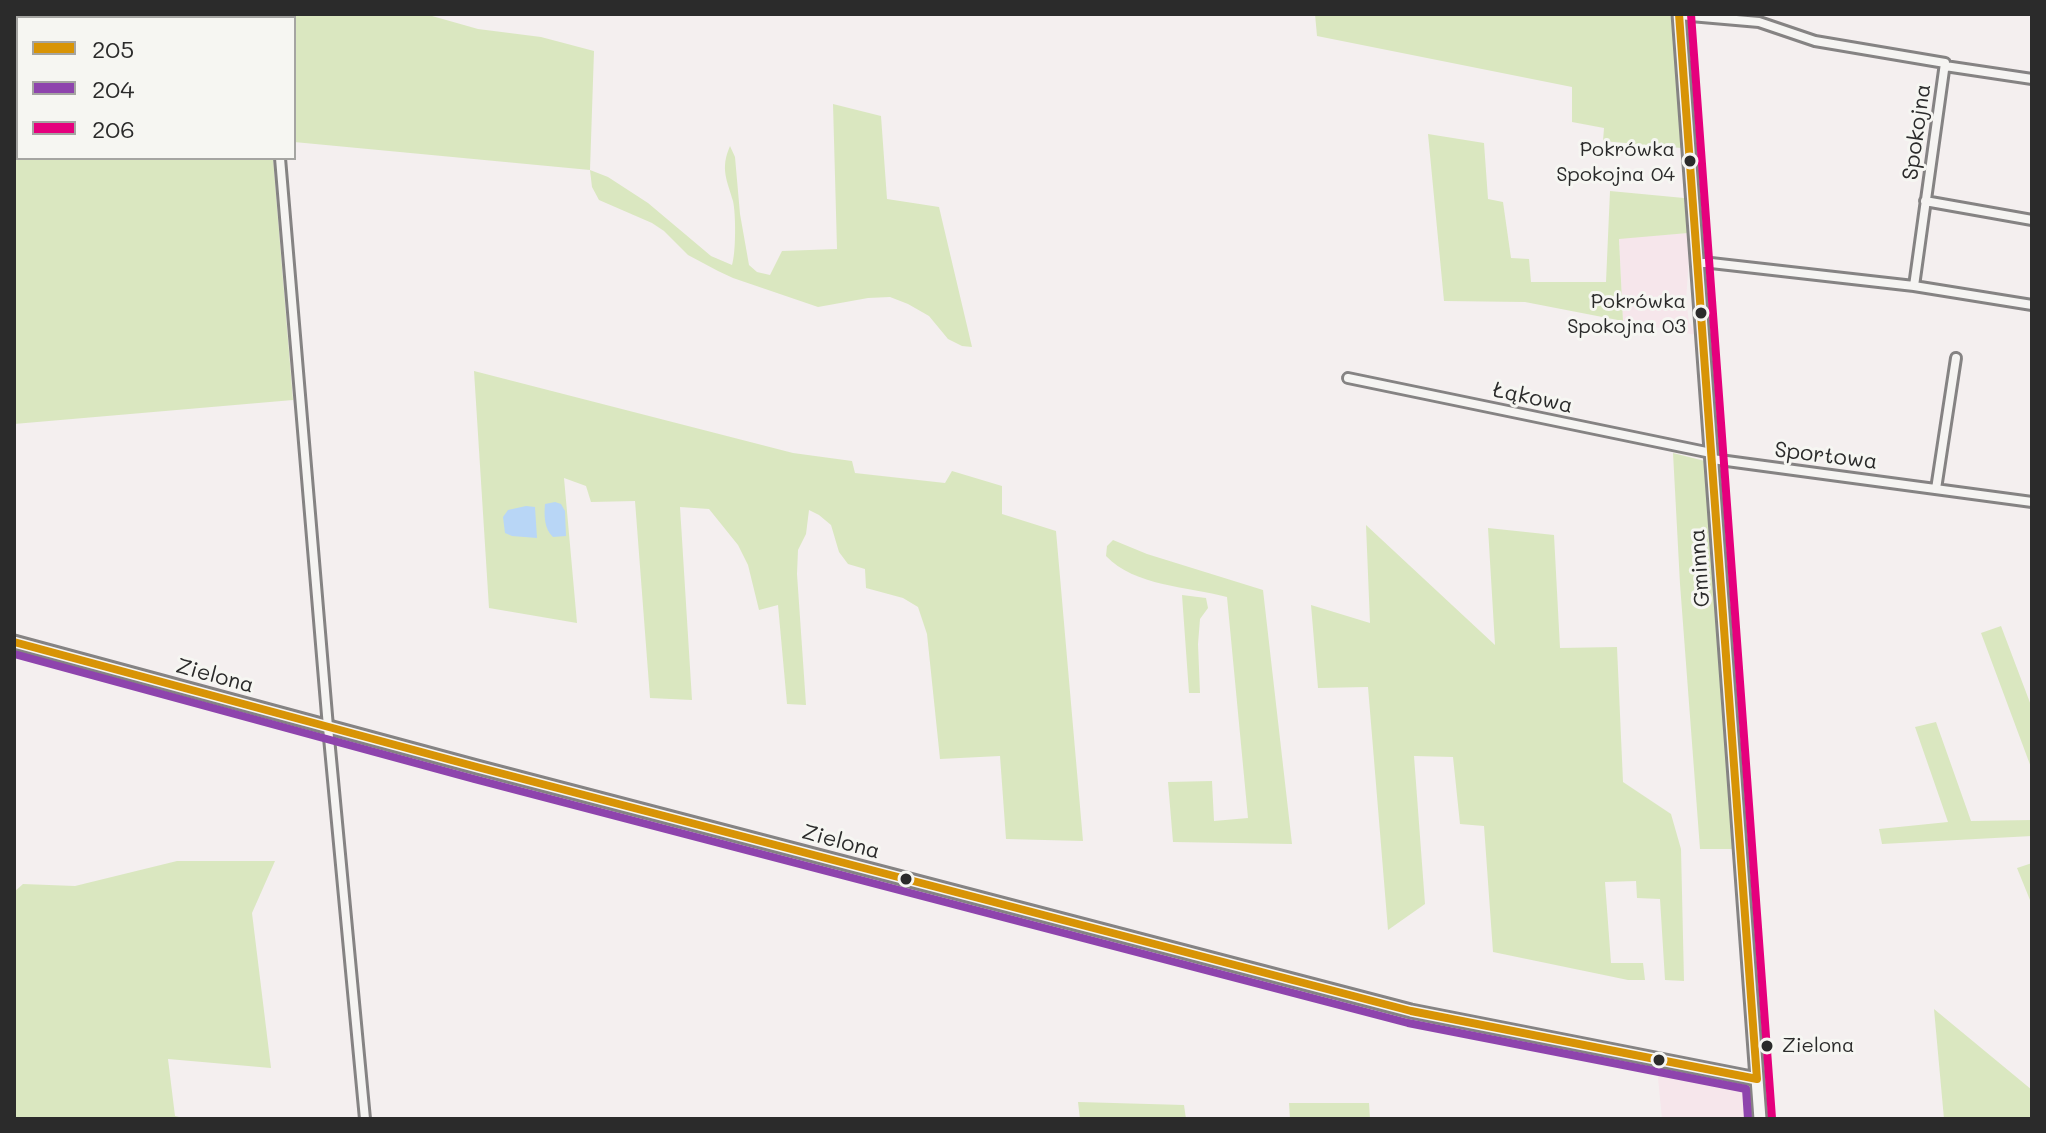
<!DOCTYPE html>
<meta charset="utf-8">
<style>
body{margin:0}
#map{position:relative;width:2046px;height:1133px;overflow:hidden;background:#f4efef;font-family:Mali,sans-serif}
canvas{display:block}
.frame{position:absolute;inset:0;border:16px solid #2b2b2b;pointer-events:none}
.legend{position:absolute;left:16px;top:16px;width:280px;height:144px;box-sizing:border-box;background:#f6f6f2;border:2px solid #a5a5a2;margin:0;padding:10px 14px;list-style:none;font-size:24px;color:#2b2b2b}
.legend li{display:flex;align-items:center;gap:16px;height:40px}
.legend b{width:40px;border:2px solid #a5a5a2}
</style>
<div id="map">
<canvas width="2046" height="1133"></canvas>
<div class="frame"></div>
<ul class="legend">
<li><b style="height:10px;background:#d89406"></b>205</li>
<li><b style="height:10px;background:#8e44ad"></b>204</li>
<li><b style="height:10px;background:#e5007d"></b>206</li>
</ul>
</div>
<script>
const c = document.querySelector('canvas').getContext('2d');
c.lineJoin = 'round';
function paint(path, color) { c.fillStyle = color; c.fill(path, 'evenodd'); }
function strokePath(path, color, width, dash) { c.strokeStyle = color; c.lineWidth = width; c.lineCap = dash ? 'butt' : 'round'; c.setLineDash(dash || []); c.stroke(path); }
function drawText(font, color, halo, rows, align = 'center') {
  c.font = font + ' Mali,sans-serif'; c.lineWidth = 6; c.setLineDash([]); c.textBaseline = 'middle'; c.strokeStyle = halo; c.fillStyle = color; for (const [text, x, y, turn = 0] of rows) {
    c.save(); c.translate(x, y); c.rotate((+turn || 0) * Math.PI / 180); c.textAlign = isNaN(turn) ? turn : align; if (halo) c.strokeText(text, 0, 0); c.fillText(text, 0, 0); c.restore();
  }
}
const built = new Path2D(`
 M1688,233L1690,244L1686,300L1689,322L1696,335L1623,321L1619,238Z
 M1657,1068L1752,1084L1754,1119H1662Z`);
const green = new Path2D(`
 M141,14H261V18H141Z
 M272,14H425L478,29L541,37L594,51L590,170L608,177L648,203L711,256L732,265C736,253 736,214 733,201C727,180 720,169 730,146L735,157L740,214L749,265L757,272L770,275L782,251L837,249L833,104L881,116L887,199L939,207L972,347L962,346L948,339L929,316L908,304L890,297L868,298L818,307L733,278L718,271L688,255L664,231L652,223L599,200L592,187L590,170L294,142V18H273Z
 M1315,14H1673L1681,148L1603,141L1604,128L1572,122V87L1317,36Z
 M1428,134L1484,143L1488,199L1503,202L1511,258L1529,259L1531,282H1606L1610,191L1684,198L1688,233L1619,239L1623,321L1525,302L1444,301Z
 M18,136V158H273L293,400L14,424V137Z
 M474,371L793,453L852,461L855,473L945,483L952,471L1002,486V514L1056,531L1083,841L1006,839L1000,756L940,759L927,634L918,607L903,598L866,588L865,569L848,564L839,552L831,525L819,515L809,510L806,534L798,550L797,574L806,705L787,704L778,605L759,610L748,565L738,545L709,509L680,507L692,700L650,698L635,501L591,502L586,486L564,478L577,623L489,608Z
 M1673,453L1705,461L1736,849H1700L1680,584Z
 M1366,525L1495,645L1488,528L1554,535L1560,648L1617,647L1623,782L1671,814L1681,849L1684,981L1665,980L1660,899L1637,898L1636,881L1605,882L1611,963H1643L1645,980H1628L1493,952L1484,826L1460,824L1453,757L1414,756L1425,904L1388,930L1368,687L1318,688L1311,605L1370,623Z
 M1113,540L1147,554L1263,590L1292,844L1173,842L1168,782L1212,781L1214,821L1248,818L1227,597C1189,587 1134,586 1106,556L1107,546Z
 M1182,595L1206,598L1208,608L1200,619L1198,644L1200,693H1189Z
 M2001,626L2032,708V770L1981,633Z
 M1936,722L1971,821L2032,820V836L1882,844L1879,829L1948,822L1915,727Z
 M177,861H275L252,913L271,1068L168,1059L175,1116L179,1117V1119H14V892L23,884L75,886Z
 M2032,863V905L2017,868Z
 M1934,1009L2032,1090V1119H1944Z
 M1078,1102L1184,1105L1186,1119H1080Z
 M1289,1103H1369L1370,1119H1290Z`);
const water = new Path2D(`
 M555,502L561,504L565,511L566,536L553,537C544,529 544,515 545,504Z
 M526,506L535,507L537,538L512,536L505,533L503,517L508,510Z`);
const street = new Path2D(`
 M269,14V18
 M1679,15L1759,22L1815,41L1945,63L1914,286
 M1945,66L2032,79
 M280,158L328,727L365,1119
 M1925,201L2032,220
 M1698,263H1711L1914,286L2032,305
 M1348,378L1711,453
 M1712,459L2032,502
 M1936,489L1956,358`);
const secondary = new Path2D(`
 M1679,14L1760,1119
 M14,642L477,767L1411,1011L1757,1079`);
const bus1 = new Path2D(`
 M14,642L477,767L1411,1011L1757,1079L1679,14`);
const bus2 = new Path2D(`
 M14,654L474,779L1408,1023L1746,1089L1748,1119`);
const bus3 = new Path2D(`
 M1691,14L1772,1118`);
const markers = [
 [1690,161,7,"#2b2b2b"],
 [1701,313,7,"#2b2b2b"],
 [906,879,7,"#2b2b2b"],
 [1767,1046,7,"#2b2b2b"],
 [1659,1060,7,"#2b2b2b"]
];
const busNames = [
 ["Pokrówka",1675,150],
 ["Spokojna 04",1675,175],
 ["Pokrówka",1686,302],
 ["Spokojna 03",1686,327],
 ["Zielona",1782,1046,"left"]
];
const streetNames = [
 ["Spokojna",1917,132,-82],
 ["Łąkowa",1533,398,12],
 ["Sportowa",1826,456,7],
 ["Gminna",1700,568,-94],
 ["Zielona",215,676,15],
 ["Zielona",841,842,15]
];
paint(built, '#f6e6eb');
paint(green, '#dae7c0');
paint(water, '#b8d6f6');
strokePath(street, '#858383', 14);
strokePath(secondary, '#858383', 17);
strokePath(street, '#f5f4f2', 8);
strokePath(secondary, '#f5f4f2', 11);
strokePath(bus1, '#d89406', 8);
strokePath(bus2, '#8e44ad', 8);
strokePath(bus3, '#e5007d', 8);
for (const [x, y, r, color] of markers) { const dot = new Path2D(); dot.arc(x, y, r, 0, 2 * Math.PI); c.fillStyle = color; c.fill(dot); strokePath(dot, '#f6f6f2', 3); }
drawText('20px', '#2b2b2b', '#f6f6f2', busNames, 'right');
drawText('22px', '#2b2b2b', '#f6f6f2', streetNames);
</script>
